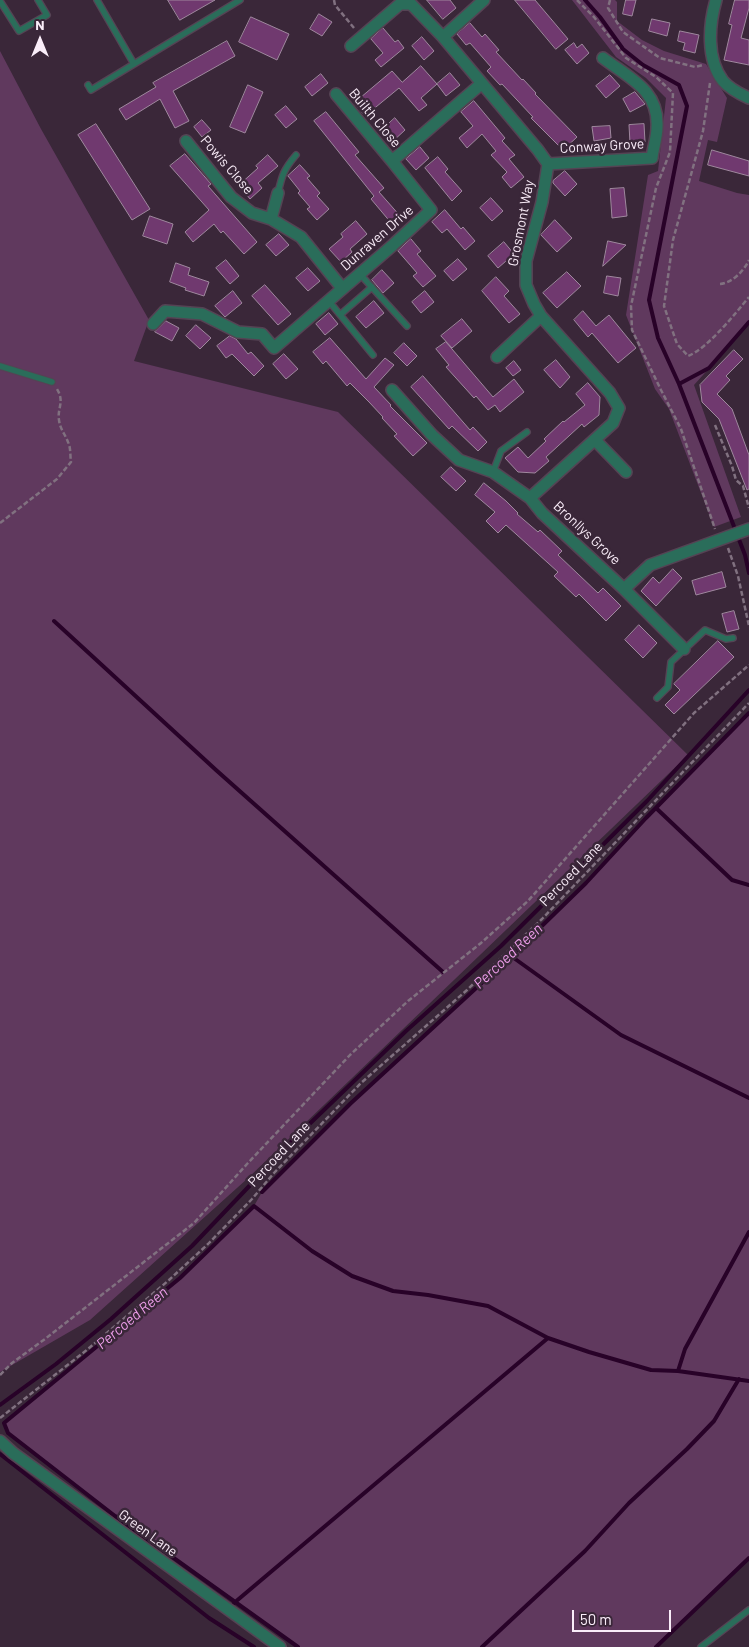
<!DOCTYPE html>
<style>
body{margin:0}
#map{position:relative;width:749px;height:1647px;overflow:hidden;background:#3a2739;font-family:Barlow,sans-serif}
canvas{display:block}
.north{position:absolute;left:15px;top:15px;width:50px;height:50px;-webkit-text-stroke:4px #3a2739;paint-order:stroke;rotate:0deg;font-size:14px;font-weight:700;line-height:20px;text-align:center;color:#faedf9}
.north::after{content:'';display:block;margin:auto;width:18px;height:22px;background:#faedf9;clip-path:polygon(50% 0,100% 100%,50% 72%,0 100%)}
.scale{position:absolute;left:572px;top:1610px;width:99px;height:22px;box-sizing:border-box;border:2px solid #faedf9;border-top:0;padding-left:6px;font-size:15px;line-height:18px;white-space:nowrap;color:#faedf9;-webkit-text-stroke:4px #3a2739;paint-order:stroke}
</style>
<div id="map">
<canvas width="749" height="1647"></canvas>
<div class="north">N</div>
<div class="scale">50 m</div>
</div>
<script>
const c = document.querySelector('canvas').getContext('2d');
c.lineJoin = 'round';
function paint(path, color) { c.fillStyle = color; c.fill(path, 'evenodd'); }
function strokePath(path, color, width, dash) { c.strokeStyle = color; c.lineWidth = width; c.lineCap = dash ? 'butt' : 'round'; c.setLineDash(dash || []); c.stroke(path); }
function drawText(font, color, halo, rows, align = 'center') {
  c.font = font + ' Barlow,sans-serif'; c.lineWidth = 5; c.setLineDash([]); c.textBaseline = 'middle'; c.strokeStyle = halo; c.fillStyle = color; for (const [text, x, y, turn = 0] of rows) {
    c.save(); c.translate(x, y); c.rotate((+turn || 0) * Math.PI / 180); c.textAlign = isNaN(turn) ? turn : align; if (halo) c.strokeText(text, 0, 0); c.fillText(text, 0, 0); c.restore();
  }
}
const green = new Path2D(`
 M572,0H615L617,2V21L642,40L664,51L706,64L727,98L717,142L708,140L699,181L737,193L749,195V324L694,385L741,517L714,527L669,409L655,389L626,315L648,175L658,171L666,98L646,78L616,57Z
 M0,51L41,129L149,320L134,361L338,412L688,755L247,1179L90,1320L0,1372Z
 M749,713V1558L656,1647H298L115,1516L8,1433L4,1423L180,1278L254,1206L262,1192L350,1104L511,956L586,883L646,818Z`);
const stream = new Path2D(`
 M585,0L600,17L623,49L643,65L679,85L687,106L649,300L658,338L679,384L745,555L749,573
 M679,384L709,368L749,322
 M54,621L216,770L443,972
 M656,808L732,880L749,885
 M511,956L621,1035L749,1098
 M262,1192L350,1104L511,956L586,883L646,818L749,713
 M678,1371L685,1349L749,1232
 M0,1405L56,1364L111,1319L192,1246L299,1134L406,1031L501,946L647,801L749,690
 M0,1454L209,1618L254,1647
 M234,1603L548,1338
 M298,1647L115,1516L8,1433L4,1423L180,1278L254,1206L312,1251L352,1276L393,1291L428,1295L488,1306L548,1338L589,1352L651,1370L678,1371L749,1381
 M482,1647L585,1551L629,1503L687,1449L714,1421L739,1379
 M656,1647L749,1558`);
const building = new Path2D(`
 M168,0H215L180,20Z
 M427,0H450L456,8L443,19Z
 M515,0H535L568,39L556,49Z
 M626,0H636L632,16L623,14Z
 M735,0H749V8L741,38L749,40V65L724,60L732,25L729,24Z
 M319,14L332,22L322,36L310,29Z
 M251,17L289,34L277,60L239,42Z
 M652,19L670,23L667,36L649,31Z
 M470,23L482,37L485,34L499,50L496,52L522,80L523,79L536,93L535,94L577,137L563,150L531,118L533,117L502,84L500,85L487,71L491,67L470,43L466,45L457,34Z
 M383,28L395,42L398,40L404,48L381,67L375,60L383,53L371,39Z
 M680,31L699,35L695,53L683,50L685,43L678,41Z
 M422,37L434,51L424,60L412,46Z
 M227,41L235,56L173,91L189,121L175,128L160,99L126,120L119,109L156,87L153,83Z
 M574,43L577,48L582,44L589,53L577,64L565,50Z
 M421,66L437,84L421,98L427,105L419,111L399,88L365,116L354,103L392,71L402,82Z
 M450,73L460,85L446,96L437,84Z
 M321,74L328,83L312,96L305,87Z
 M610,75L620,86L606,98L596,86Z
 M248,85L263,92L245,133L230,127Z
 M635,92L645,104L630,112L623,99Z
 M474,101L505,138L502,141L515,155L509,159L524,177L511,188L502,177L507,172L491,155L496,151L482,134L467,148L459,138L473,126L461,112Z
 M286,106L297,119L286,128L275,115Z
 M326,112L359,152L355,155L384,188L379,192L401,217L392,224L371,199L374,196L314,121Z
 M395,118L405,130L392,142L382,130Z
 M202,120L211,130L202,137L194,127Z
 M96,124L150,209L132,220L78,135Z
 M644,124L645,142L630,143L629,125Z
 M610,126L611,138L594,141L592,127Z
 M420,147L429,158L416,170L406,159Z
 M712,150L749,161V176L708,165Z
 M185,154L211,184L208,186L257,242L244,254L223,231L221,233L214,224L193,242L185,232L209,210L170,166Z
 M268,155L278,166L258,183L262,188L250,199L239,185L258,168L256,166Z
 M438,157L448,169L445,172L462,191L452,201L425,168Z
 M300,165L310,176L307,178L320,193L317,196L329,209L317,220L307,209L310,207L298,193L300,191L288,176Z
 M565,171L577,184L565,196L553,183V181Z
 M624,188L627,216L612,218L610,189Z
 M491,198L503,211L492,221L480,208Z
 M445,210L461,229L463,227L475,241L465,250L447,229L442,233L432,222Z
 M150,216L173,224L167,244L143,236Z
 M555,220L572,238L557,252L541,235Z
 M356,221L367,234L350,249L352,252L341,262L329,249L343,237L341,234Z
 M279,234L289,245L276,256L266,245Z
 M411,239L421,251L417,254L436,276L423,287L413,276L417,273L398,251Z
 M608,241L626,245L603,266Z
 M504,242L514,254L498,268L488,256Z
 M458,259L467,269L453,281L444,271Z
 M226,260L239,276L230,284L216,268Z
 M176,263L190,268L188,275L209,282L204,296L185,290L186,288L170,282Z
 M308,268L320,281L308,291L296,278Z
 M382,270L394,283L383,293L372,280Z
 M567,272L581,286L557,308L543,293Z
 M607,276L621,278L618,296L604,293Z
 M496,277L509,291L504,296L520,314L509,323L482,291Z
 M265,285L291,314L278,325L252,296Z
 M233,291L242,303L225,317L215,306Z
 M425,291L434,302L421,313L412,302Z
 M374,301L384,313L366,328L356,317Z
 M583,311L596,326L609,315L636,348L618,363L592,333L588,337L574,320Z
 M329,313L338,324L325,335L316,324Z
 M462,319L472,331L452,348L441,336Z
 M166,321L179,328L172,341L155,332Z
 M196,325L211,338L200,349L186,336Z
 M230,336L236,339L248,354L251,352L264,366L254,376L232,354L226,358L217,346Z
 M330,338L366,379L385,358L394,365L374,387L391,405L390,406L427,443L413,456L394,436L397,434L382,418L383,417L369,402L350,383L347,386L326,361L323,364L313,352Z
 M446,342L493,397L514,379L524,392L500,412L495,405L488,410L476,396L474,398L446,367L449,365L436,349Z
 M404,343L417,356L407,366L394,353Z
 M734,350L743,359L726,376L730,380L717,394L732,409L749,455V489L747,490L719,419L702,402L700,385Z
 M284,354L298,369L286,379L273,364Z
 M556,360L570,377L560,388L544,370Z
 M514,361L521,370L513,376L506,368Z
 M423,376L470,430L473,427L487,442L478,451L452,426L449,429L411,387Z
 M588,383L600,397L599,415L584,427L582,424L546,457L549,461L535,473L518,472L505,458L518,447L528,458L546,441L544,439L563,421L564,422L585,405L576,394Z
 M451,467L466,481L456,491L441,477Z
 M484,483L506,501L518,513L517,514L538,532L540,530L562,551L558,555L598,593L603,588L621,606L606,621L579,594L576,597L554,576L558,572L506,525L498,533L486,521L495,512L475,495Z
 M673,569L682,578L656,606L641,591L653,577L659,583Z
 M722,572L726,587L696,595L692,581Z
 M734,611L739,629L727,632L722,614Z
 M639,625L657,643L643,658L625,640Z
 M718,641L734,657L674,714L665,705L680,690L674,684Z`);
const path = new Path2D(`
 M334,0L335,5L354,28
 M577,0L594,17L626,58L656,77L673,93L670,152L656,188L631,306L632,330L661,390L681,429L715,529
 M610,0L608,8L623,32L660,58L695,67L703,65
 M710,83L703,131L673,240L664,306L677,344L688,356C708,348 735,314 749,297
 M720,284C732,283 744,271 749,260
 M715,425L732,466L736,480L743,486L749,508
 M0,523L57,479L71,462C70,456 71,448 68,442C65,434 60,429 59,420C57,408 65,402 57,389
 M728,548L738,576L749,626
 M0,1375L12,1363L45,1339L194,1223L247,1164L350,1055L408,1001L481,943L528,901L694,713L749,665
 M0,1418L88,1349L169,1280L208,1244L252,1199L274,1173L361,1083L467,990L542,919L749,703`);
const lane = new Path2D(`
 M97,0L134,64L240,0
 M0,1L19,31L47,15L38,0
 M88,85L91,90L134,64
 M278,193C282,175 284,169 296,155
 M359,273L407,326
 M328,300L373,355
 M341,314L372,287
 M0,366L52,382
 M493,472L501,451L527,432
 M657,698L668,687L671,662L705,630L726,639L733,638
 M701,1647L749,1610`);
const street = new Path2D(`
 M716,0C709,24 706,59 723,81C729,88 740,94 749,98
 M443,37L484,0
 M351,46L400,4H411L443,37L538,150L548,164L542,202L526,261V285L534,304L541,316L610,393L619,408L613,423L530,498
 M336,94L392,161
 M186,141L231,197L252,213L271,219
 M548,164L652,158C653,148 657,138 657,127C659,90 629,78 603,58
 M278,193L271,219L301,237L342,288
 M153,324L165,311L202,314L238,332L262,334L274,348L393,245L431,210L392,161L481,84
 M497,357L541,316
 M392,390L432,435L459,460L493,472L530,498L542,513L624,589L684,649
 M595,440L626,472
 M624,589L650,565L749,529
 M0,1441L13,1453L280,1647`);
const streetNames = [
 ["Builth Close",375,118,50],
 ["Conway Grove",602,146,-3],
 ["Powis Close",227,165,49],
 ["Grosmont Way",521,223,-79],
 ["Dunraven Drive",377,238,-41],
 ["Bronllys Grove",587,533,43],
 ["Percoed Lane",571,874,-46],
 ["Percoed Lane",279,1154,-47],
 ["Green Lane",148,1533,36]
];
const waterNames = [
 ["Percoed Reen",508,956,-43],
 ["Percoed Reen",132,1318,-40]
];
paint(green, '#60395e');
strokePath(stream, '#280228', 4);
paint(building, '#70396f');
strokePath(building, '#9f889e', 1);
strokePath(lane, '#554354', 8);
strokePath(street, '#554354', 14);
strokePath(path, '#817180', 2.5, [5, 2.5]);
strokePath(lane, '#2a6d5a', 5.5);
strokePath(street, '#2a6d5a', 11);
drawText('14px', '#faedf9', '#3a2739', streetNames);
drawText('italic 15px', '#ed9dea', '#3a2739', waterNames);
</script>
